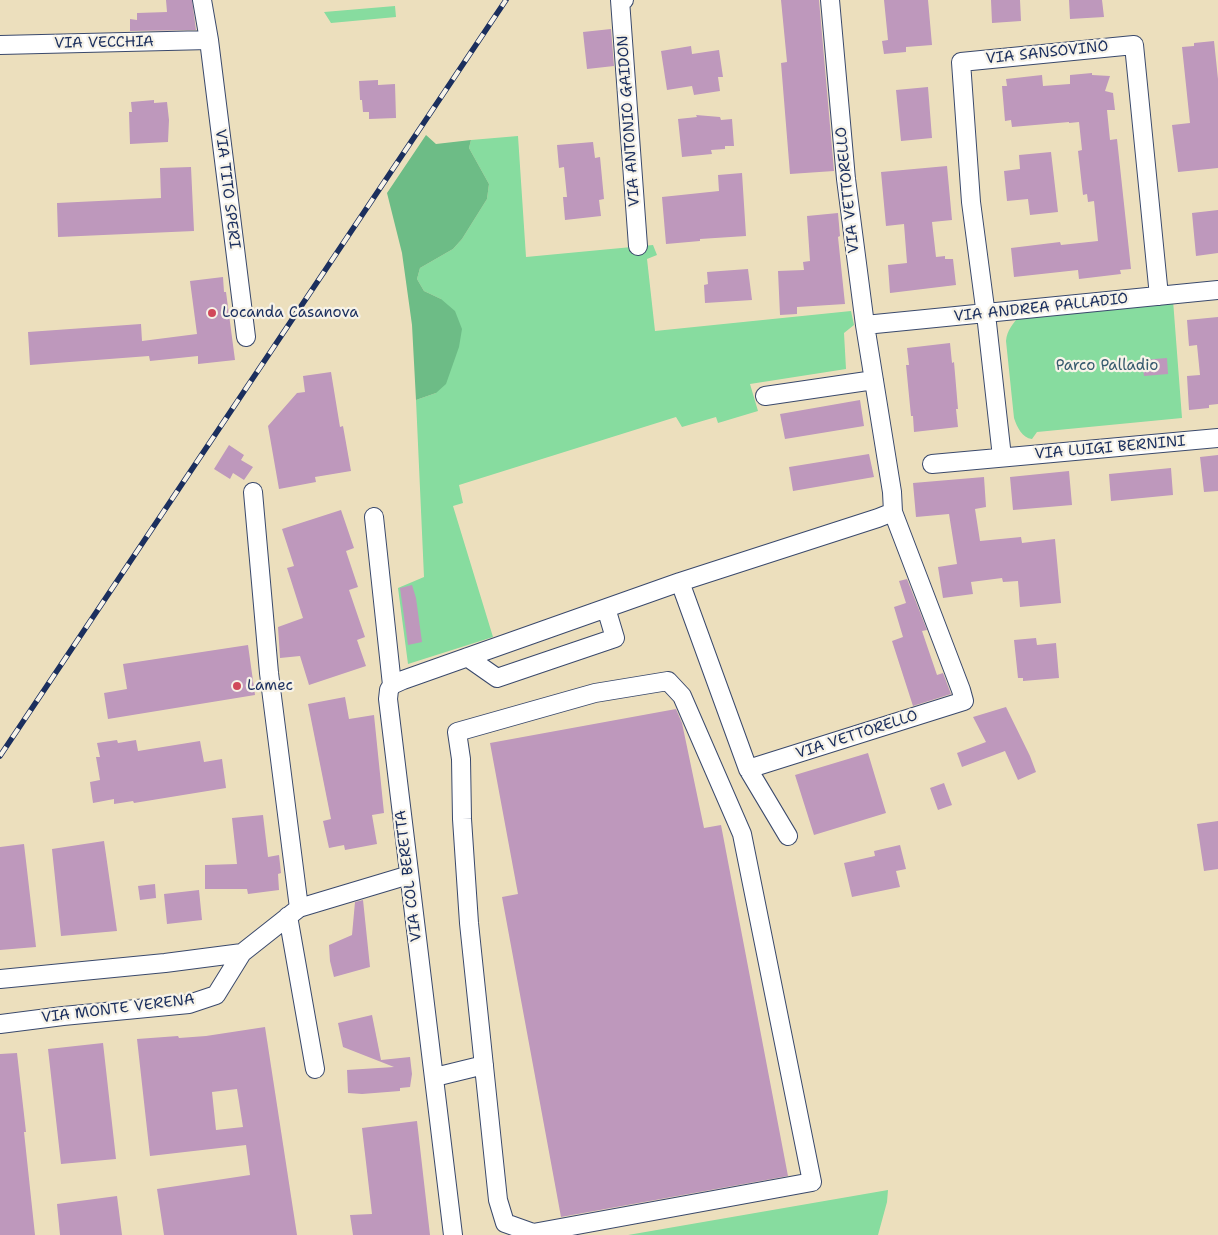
<!DOCTYPE html>
<style>
body{margin:0}
canvas{display:block;background:#ecdfbd}
</style>
<canvas width="1218" height="1235"></canvas>
<script>
const c = document.querySelector('canvas').getContext('2d');
c.lineJoin = 'round';
function paint(path, color) { c.fillStyle = color; c.fill(path, 'evenodd'); }
function strokePath(path, color, width, dash) { c.strokeStyle = color; c.lineWidth = width; c.lineCap = dash ? 'butt' : 'round'; c.setLineDash(dash || []); c.stroke(path); }
function drawText(font, color, halo, rows, align = 'center') {
  c.font = font + ' "Shantell Sans",sans-serif'; c.lineWidth = 4.5; c.setLineDash([]); c.textBaseline = 'middle'; c.strokeStyle = halo; c.fillStyle = color; for (const [text, x, y, turn = 0] of rows) {
    c.save(); c.translate(x, y); c.rotate((+turn || 0) * Math.PI / 180); c.textAlign = isNaN(turn) ? turn : align; if (halo) c.strokeText(text, 0, 0); c.fillText(text, 0, 0); c.restore();
  }
}
const green = new Path2D(`
 M395,6L396,17L331,23L324,12Z
 M518,136L526,257L653,245L657,255L647,259L655,331L851,311L854,325L844,333L846,369L750,384L758,411L718,423L716,417L682,427L676,417L459,485L463,503L453,506L493,637L408,664L398,588L424,577L416,400L436,393L441,299L424,291L417,279L420,268L453,249L462,239L487,199L489,184L469,148L471,140Z
 M1173,300L1182,418L1037,432L1032,439C1022,438 1017,427 1014,418L1006,341C1007,330 1013,324 1020,315Z
 M888,1190L887,1202L878,1235H628Z`);
const forest = new Path2D(`
 M426,135L436,144L471,140L469,148L489,184L487,199L462,239L453,249L420,268L417,279L424,291L441,299L455,311L462,329L459,347L446,384L436,393L416,400L412,325L402,253L387,193Z`);
const building = new Path2D(`
 M166,0H192L196,30L130,31V19L137,20V13L167,12Z
 M781,0H819L834,171L790,174L781,63L787,62Z
 M884,0H928L932,45L906,47V52L884,54L882,41L888,40Z
 M991,0H1020L1021,21L992,23Z
 M1069,0H1102L1104,17L1070,19Z
 M611,29L614,66L587,69L583,32Z
 M1214,41L1218,79V168L1178,172L1172,125L1190,123L1182,47L1194,46V43Z
 M691,46L692,54L719,50L723,77H718L720,91L694,95L692,86L667,90L661,51Z
 M1092,73V75L1110,76L1105,91L1113,93L1115,110H1107L1110,140L1117,139L1131,269L1120,270L1121,274L1079,279L1078,270L1014,277L1011,248L1060,242L1061,245L1098,241L1094,201L1088,202L1087,194L1083,195L1078,151L1082,150L1079,122L1069,123V122L1012,127L1011,120L1005,121L1002,86H1007L1006,79L1042,75L1043,86L1070,84V75Z
 M378,80V85L395,84L396,118L369,119V112H363L362,100H360L359,81Z
 M928,87L932,138L901,141L896,90Z
 M154,100V103L167,102L169,120L168,142L130,144L129,112H132L131,102Z
 M696,115L720,117L721,120L732,119L734,146H725V149L711,150L712,154L682,157L678,119L697,117Z
 M593,142L595,158L600,157L604,199L599,200L601,216L565,220L563,197H567L564,167L559,168L557,145Z
 M1051,152L1058,212L1030,215L1028,199L1007,201L1004,171L1020,169L1019,155Z
 M947,166L952,220L932,222L936,257L945,256V259H953L956,285L890,293L888,265L907,263L904,224L886,226L881,172Z
 M191,167L194,231L58,237L57,203L161,198L160,168Z
 M742,173L746,236L700,239V241L666,244L662,197L719,191L718,175Z
 M1218,210V253L1196,256L1192,213Z
 M838,213L840,236L838,237L845,304L797,307V314L780,315L778,271L804,270L803,262L810,261L807,216Z
 M748,269L752,300L705,303L704,285L708,284L707,272Z
 M223,277L224,292H226L235,360L198,364V356L150,361L149,356L30,365L28,332L141,324L142,341L197,334L190,281Z
 M1218,317V404L1209,405V408L1189,410L1187,376L1200,375L1197,345L1189,346L1187,320Z
 M950,343L952,363L954,362L958,409H956L958,427L914,432L913,416H911L906,365H909L907,348Z
 M1167,358L1168,374L1144,376L1142,360Z
 M331,372L340,427L343,426L351,471L315,477L316,482L279,489L268,426L297,393L305,392L303,376Z
 M860,400L864,426L785,439L780,414Z
 M229,445L244,455L241,460L253,467L244,480L233,473L230,479L214,469Z
 M869,454L874,477L793,491L789,467Z
 M1218,455V491L1204,492L1200,457Z
 M1171,468L1173,495L1111,501L1109,474Z
 M1069,471L1072,505L1013,510L1010,477Z
 M984,477L986,507L975,509L980,541L1021,537L1022,543L1055,539L1061,603L1020,607L1018,581L1003,582L1002,578L971,582L973,594L943,598L938,567L957,564L949,514L916,517L913,483Z
 M341,510L354,548L346,551L358,587L349,590L365,637L357,640L366,666L309,685L300,656L280,658L278,627L303,618L287,568L294,566L282,529Z
 M907,579L927,630L922,631L937,675L943,673L951,694L913,706L892,641L903,637L894,607L906,603L899,581Z
 M412,585L416,598L422,642L408,645L400,588Z
 M1036,638L1037,645L1056,643L1059,678L1023,681V678H1018L1014,640Z
 M248,645L255,695L108,719L104,693L127,689L123,664Z
 M345,697L349,719L374,715L384,813L372,815L377,844L345,850L344,845L329,848L323,821L331,819L308,704Z
 M1006,707L1030,756L1036,772L1018,780L1005,751L962,767L957,753L986,742L973,717Z
 M676,709L682,723L704,828L721,825L788,1176L561,1217L502,897L518,894L490,743Z
 M117,740L118,743L136,740L138,751L200,741L204,762L222,759L226,788L134,803L133,801L114,804V799L93,803L90,782L100,780L96,757H100L97,743Z
 M868,753L886,813L814,835L795,775Z
 M944,783L952,805L938,810L930,788Z
 M263,815L268,857L279,855L281,873L278,874L279,890L248,894L247,889H205V865L237,864L232,818Z
 M1218,821V869L1204,871L1197,824Z
 M104,841L117,931L61,936L52,849Z
 M24,844L36,947L0,950V847Z
 M900,845L906,869L896,871L900,887L852,897L844,863L875,856L874,851Z
 M155,884L156,898L140,900L138,886Z
 M199,890L202,920L167,924L164,894Z
 M363,900L370,967L334,977L330,961L329,945L352,935L355,902Z
 M372,1015L381,1060L410,1057L412,1074L410,1087L400,1088V1091L362,1094L348,1093L347,1070L394,1067L343,1047L338,1023Z
 M265,1027L297,1235H164L157,1189L250,1175L246,1145L150,1156L137,1039L178,1036L179,1038L206,1036ZM237,1089L243,1127L216,1130L212,1092Z
 M103,1043L116,1159L61,1164L48,1049Z
 M17,1053L26,1132H24L35,1235H0V1054Z
 M417,1121L430,1235H353L350,1215L372,1214L362,1128Z
 M117,1196L122,1235H60L57,1204Z`);
const minor = new Path2D(`
 M202,0L209,40L246,337
 M624,0H620L638,246
 M0,45L209,40
 M865,325L1218,290
 M765,396L874,380
 M1002,457L987,323L971,202L961,62L1134,45L1159,296
 M932,464L1218,438
 M253,492L269,673L299,908
 M374,517L392,685L389,690L388,699L453,1235
 M680,582L748,769L788,836
 M467,657L497,678L615,638L606,608
 M668,681L682,696L742,834L812,1182L533,1233L505,1223L498,1200L469,923L462,819L461,759L457,732L595,693Z
 M392,685L403,680L680,582L878,518L893,512
 M748,769L964,701L961,690L893,512L892,492L865,325L846,179L830,0
 M288,916L315,1069
 M0,979L165,963L242,953
 M0,1024L63,1016L189,1004L216,995L242,953L299,908L409,875
 M435,1077L484,1065`);
const rail = new Path2D(`
 M0,756L506,0`);
const markers = [
 [212,313,5,"#d1495b"],
 [237,686,5,"#d1495b"]
];
const streetNames = [
 ["VIA VECCHIA",104,43,-1],
 ["VIA SANSOVINO",1047,53,-6],
 ["VIA ANTONIO GAIDON",629,121,-94],
 ["VIA TITO SPERI",227,189,83],
 ["VIA VETTORELLO",848,190,-96],
 ["VIA ANDREA PALLADIO",1041,308,-6],
 ["VIA LUIGI BERNINI",1110,448,-5],
 ["VIA VETTORELLO",857,735,-18],
 ["VIA COL BERETTA",409,876,-97],
 ["VIA MONTE VERENA",118,1009,-7]
];
const poiNames = [
 ["Locanda Casanova",222,313],
 ["Lamec",247,686]
];
const parkNames = [
 ["Parco Palladio",1107,366]
];
paint(green, '#87dc9f');
paint(forest, '#6dbc86');
paint(building, '#be98bc');
strokePath(minor, '#3a496c', 20);
strokePath(minor, '#fff', 18);
strokePath(rail, '#1b2f5e', 5.5);
strokePath(rail, '#f7f3e8', 4, [11]);
for (const [x, y, r, color] of markers) { const dot = new Path2D(); dot.arc(x, y, r, 0, 2 * Math.PI); c.fillStyle = color; c.fill(dot); strokePath(dot, '#f7f3e8', 2); }
drawText('15px', '#1b2f5e', '#f7f3e8', streetNames);
drawText('15px', '#1b2f5e', '#f7f3e8', poiNames, 'left');
drawText('15px', '#365a6e', '#f7f3e8', parkNames);
</script>
